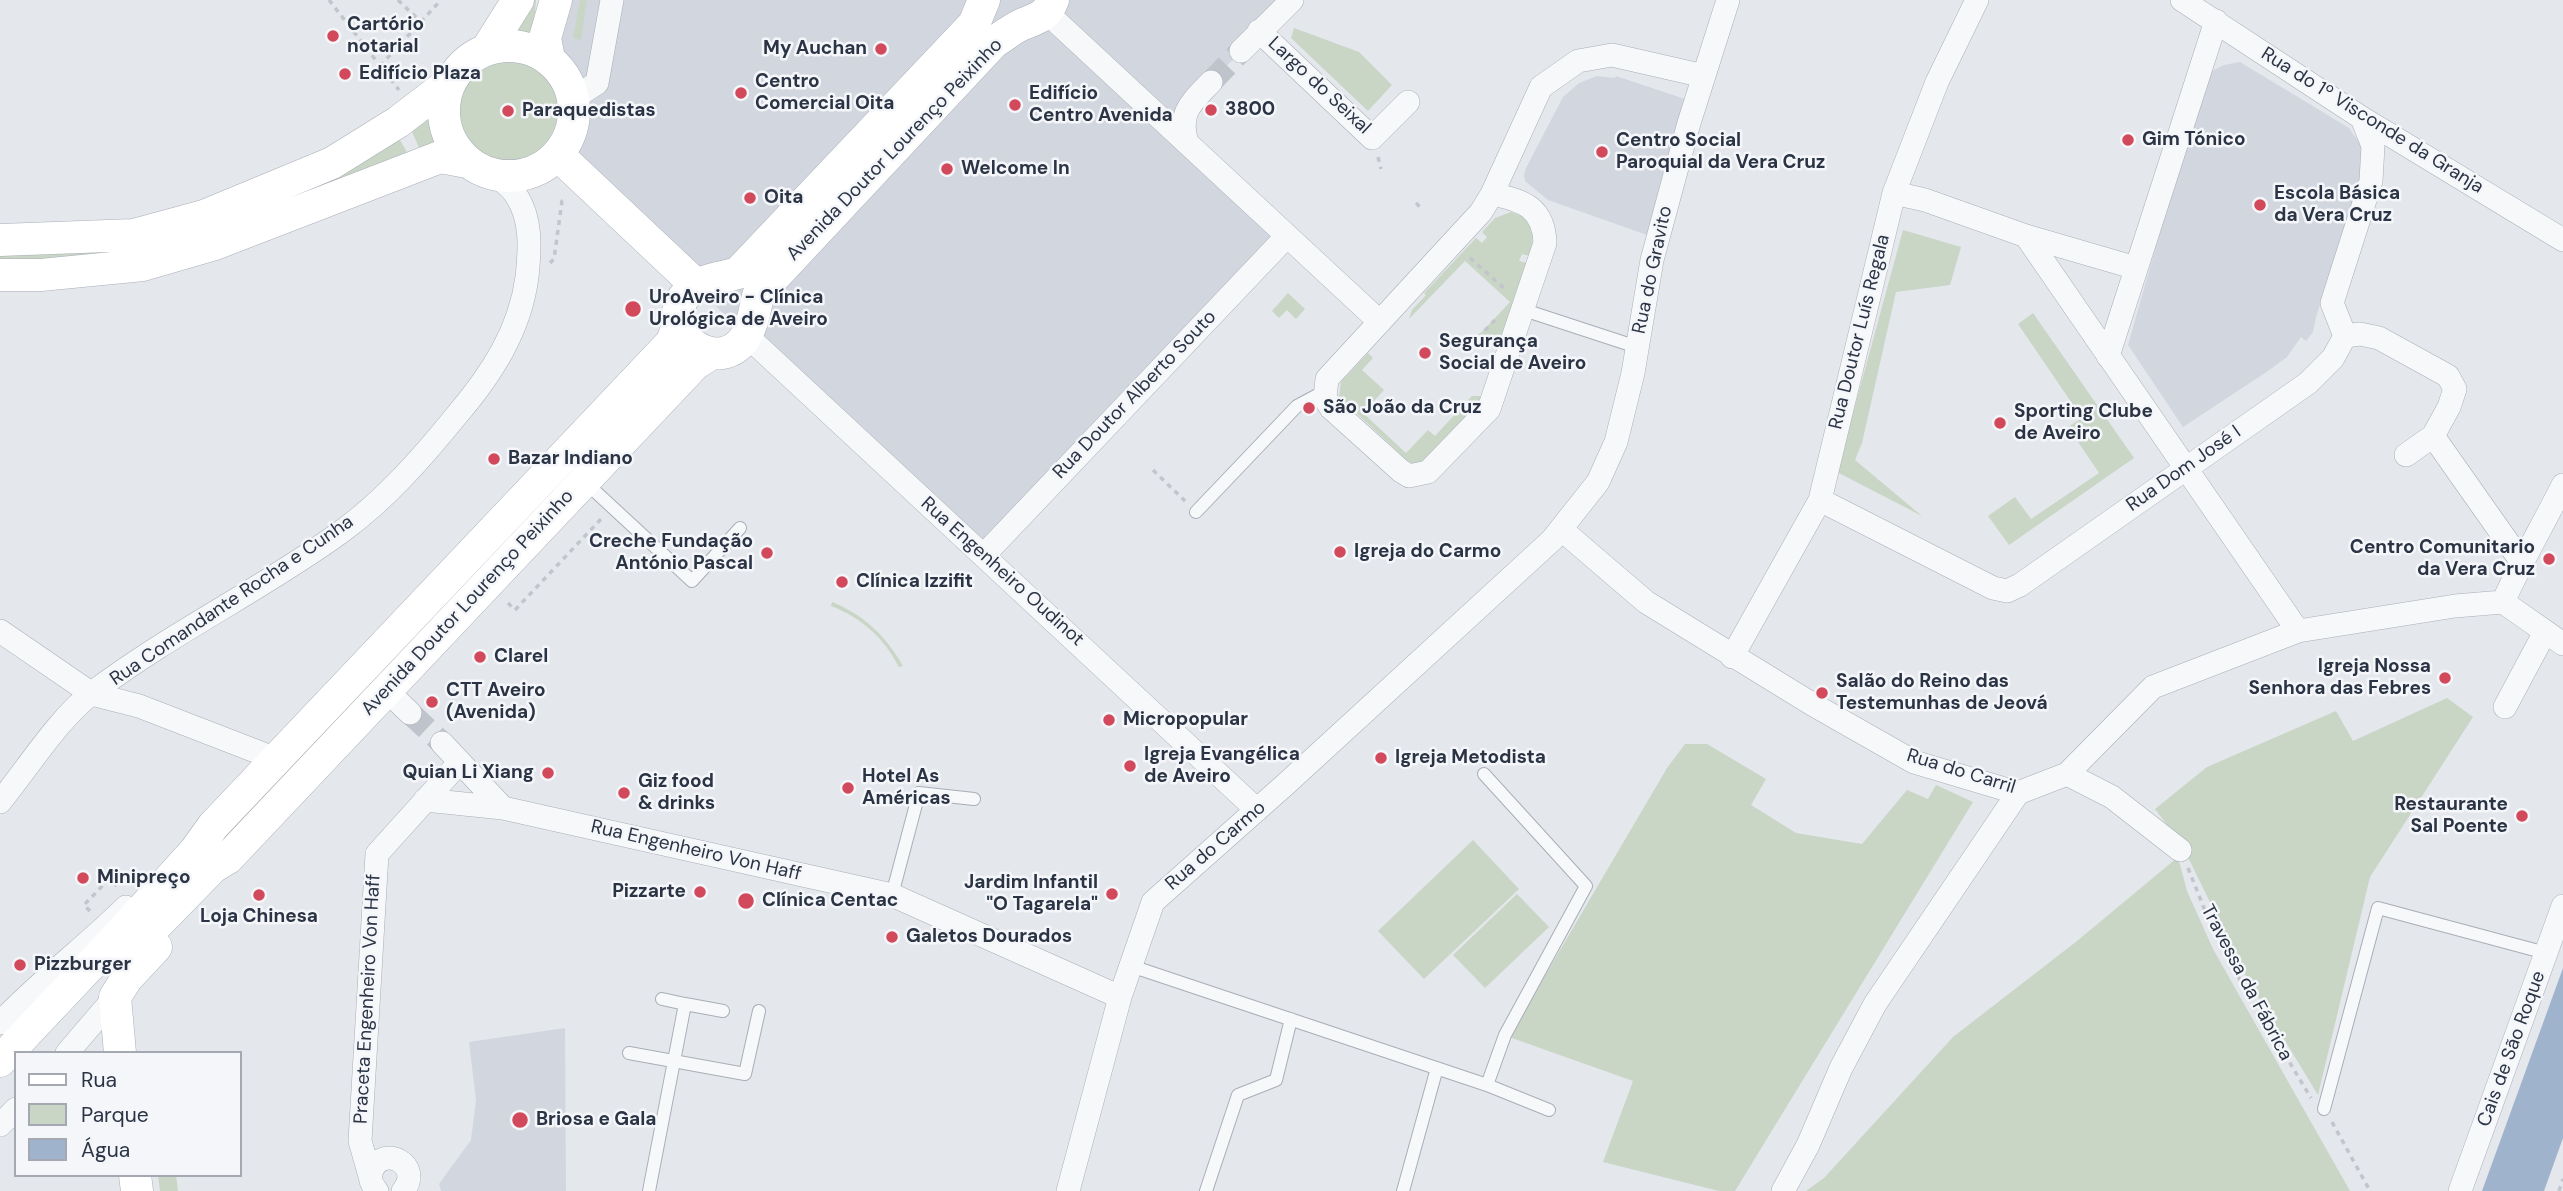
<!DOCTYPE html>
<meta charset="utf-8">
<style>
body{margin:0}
#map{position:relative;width:2563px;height:1191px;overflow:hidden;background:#e4e7ec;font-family:"DM Sans",sans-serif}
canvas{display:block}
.legend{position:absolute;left:14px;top:1051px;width:228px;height:126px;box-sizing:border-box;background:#f4f6f9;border:2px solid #a4a8b1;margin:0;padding:9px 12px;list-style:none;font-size:21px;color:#2b3445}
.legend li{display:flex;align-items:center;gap:14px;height:35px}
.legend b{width:35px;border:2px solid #a4a8b1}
</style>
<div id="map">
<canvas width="2563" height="1191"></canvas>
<ul class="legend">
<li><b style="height:9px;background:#fff"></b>Rua</li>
<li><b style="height:19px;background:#c9d6c5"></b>Parque</li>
<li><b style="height:19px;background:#9fb4cc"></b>Água</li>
</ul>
</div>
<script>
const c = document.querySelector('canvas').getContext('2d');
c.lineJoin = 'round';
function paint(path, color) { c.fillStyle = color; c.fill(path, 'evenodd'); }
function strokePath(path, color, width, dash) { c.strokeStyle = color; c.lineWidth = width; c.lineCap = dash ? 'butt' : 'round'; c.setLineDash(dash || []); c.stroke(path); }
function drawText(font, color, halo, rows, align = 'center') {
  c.font = font + ' "DM Sans",sans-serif'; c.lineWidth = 5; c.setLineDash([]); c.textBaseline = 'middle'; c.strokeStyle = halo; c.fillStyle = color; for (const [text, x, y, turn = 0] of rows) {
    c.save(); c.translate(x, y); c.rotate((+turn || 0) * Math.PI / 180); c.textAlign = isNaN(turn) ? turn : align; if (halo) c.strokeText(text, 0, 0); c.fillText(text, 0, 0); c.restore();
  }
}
const built = new Path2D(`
 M556,0H1292L1189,104L1184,132L1287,236L984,555L747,336L558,155L569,138L575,118L574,98L569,83L561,70L549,59Z
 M2240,62L2349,128L2362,147L2365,164L2316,317L2313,332L2306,341L2301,337L2287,357L2268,371L2183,427L2128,345L2201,88L2208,73L2224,65Z
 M1597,76L1615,78L1616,76L1685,99L1647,235L1548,200L1525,181L1524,175L1526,168L1563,97L1579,83Z
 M565,1028L566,1191H441L439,1184L471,1140L476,1100L469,1042Z`);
const green = new Path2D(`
 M526,0H536L533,39L520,32L505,31Z
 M580,0H587L581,40L573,38Z
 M1294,28L1359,52L1392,85L1368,111L1291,38Z
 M458 110a50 50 0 1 1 100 0a50 50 0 1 1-100 0Z
 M431,110L434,126L444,146L420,150L409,125Z
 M396,133L408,154L261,216L124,255L0,263V255L62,254L134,245Z
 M1511,212C1534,218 1535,235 1530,256L1522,254L1519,261L1527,263L1503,334L1495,338L1478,336L1510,302L1465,261L1409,319L1412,310L1426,295L1424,293L1476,238L1482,243L1487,237L1482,232L1495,218Z
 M1903,230L1961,247L1950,285L1896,292L1862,443L1855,460L1922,516L1837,472Z
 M1288,293L1305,309L1296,319L1287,310L1279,318L1272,311Z
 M2033,313L2134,458L2009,545L1988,516L2015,497L2031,519L2099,473L2068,427L2082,418L2018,324Z
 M1368,353L1373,358L1362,370L1384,390L1363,413L1406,453L1428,430L1435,436L1472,396H1480L1481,401L1424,463L1414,464L1408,461L1339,397L1341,382Z
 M832,602C864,615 886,636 903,666L899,667C884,638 862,618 831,606Z
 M2447,698L2473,717L2370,877L2318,1095L2248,980L2182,845L2155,809L2207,767L2336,711L2353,741Z
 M1685,744H1707L1766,779L1751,805L1796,833L1862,844L1907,790L1928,799L1936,785L1973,802L1735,1191H1719L1603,1162L1633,1081L1509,1037L1667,768Z
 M1473,840L1519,889L1424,979L1378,931Z
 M2178,857L2187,891L2213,949L2350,1191H1806L1824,1178L1953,1037L2077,941Z
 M1517,894L1549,927L1485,988L1453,955Z
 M158,1175H176L178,1191H160Z`);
const water = new Path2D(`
 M2563,968V1138L2544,1191H2482Z`);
const streetTunnel = new Path2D(`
 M1211,82L1241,51
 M410,713L442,743`);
const path = new Path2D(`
 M329,0L399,90
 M398,0L421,22
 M380,66L441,0
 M1378,157L1381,169
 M1416,203L1420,207
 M1470,258L1506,290
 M550,263L554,259L562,201L567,199
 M1471,345L1495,320
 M1153,470L1185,501
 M508,603L515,610L601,519
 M2188,868L2206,913L2240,980L2311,1098
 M90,911L84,905L109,879L117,886
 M2332,1122L2370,1191
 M2559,1191L2563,1179`);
const lane = new Path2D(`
 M1521,309L1637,347
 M584,481L692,581L740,528
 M1196,512L1297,406L1325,391
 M892,895L919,793L974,799
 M1131,966L1487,1085L1505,1035L1586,886L1484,774
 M662,999L685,1004
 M629,1053L745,1074L759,1011
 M1487,1085L1549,1110
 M2324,1109L2378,908L2546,953
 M649,1191L685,1004L723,1011
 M1206,1191L1238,1095L1276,1080L1291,1019
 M1403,1191L1437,1068`);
const street = new Path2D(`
 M2182,0L2362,118L2563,240
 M1046,12L1380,322
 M1259,31L1372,138L1408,102
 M1241,51L1292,0
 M574,98L597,83L612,0
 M1187,143C1178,112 1191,103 1211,82
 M1894,193L1925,200L2026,236L2136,268
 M1492,194C1523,200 1544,208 1545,243L1489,409L1428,472L1409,476L1401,471L1331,408L1325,398L1327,379L1481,212L1492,194L1541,87L1578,61L1612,55L1704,76
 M2026,236L2298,631
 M747,336L1257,810
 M2345,336L2332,303L2371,181L2373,146L2362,118
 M2345,336L2360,334L2379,338L2448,376L2455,389L2449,407L2433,436L2406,455
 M2108,356L2216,21
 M2433,436L2521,561
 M1820,500L1993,588L2007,591L2020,585L2308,383L2333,358L2345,336
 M1562,530L1646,602L1812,704L1914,762L2018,793L2067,774L2153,687L2298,631L2455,606L2503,602
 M984,555L1287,236
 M2503,602C2521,562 2543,525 2563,485
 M2503,602L2563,644
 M0,631L92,694L139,706L276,759
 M1732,657L1820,500L1894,193L1937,82L1977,0
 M386,690L410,713
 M2505,707L2545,632
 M442,743L503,808L892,895L1120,997
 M2067,774L2112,797L2180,850
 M425,800L503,808
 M0,802C27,769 58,719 92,693C171,633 261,590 341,532C385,500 422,458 456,416C491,375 520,331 527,277C530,249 532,219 516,195C512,188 503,182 497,176
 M0,1023C39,982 85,947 126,907
 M67,1053L115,997
 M0,1125L16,1109
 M370,1176L360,1141L377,854L459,763
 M377,1191C372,1185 368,1178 372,1170C383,1144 424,1165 403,1191
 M1068,1191L1120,997L1153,902L1287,783L1552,540L1598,482L1616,442L1633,373L1652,260L1689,123L1728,0
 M1783,1191L1808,1145L1841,1068L1875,1004L2018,793
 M2460,1191L2563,906`);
const secondary = new Path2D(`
 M984,0L974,24L738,273C722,278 700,279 688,292C652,331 721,382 747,334C754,322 755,306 759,293L994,42C1003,37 1013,28 1023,24C1038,18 1047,16 1053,0
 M444 111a65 65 0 1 1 130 0a65 65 0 1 1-130 0Z
 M487,49L518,0
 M549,59L545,38L556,0
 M558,155L696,285
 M0,240L134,235L204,216L332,163L398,122L449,83
 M0,275H41L143,265L212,245L440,157L467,162
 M126,956L213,867L228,858L695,364L712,353
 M120,1053L115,997L127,978L156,947
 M0,1061L116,938L195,851L213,826L672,342L679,322
 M135,1175L137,1191`);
const markers = [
 [333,36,7,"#d1495b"],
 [881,49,7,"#d1495b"],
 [345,74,7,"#d1495b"],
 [741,93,7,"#d1495b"],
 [1015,105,7,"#d1495b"],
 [1211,110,7,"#d1495b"],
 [508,111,7,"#d1495b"],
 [2128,140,7,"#d1495b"],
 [1602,152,7,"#d1495b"],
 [947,169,7,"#d1495b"],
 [750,198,7,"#d1495b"],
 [2260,205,7,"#d1495b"],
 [633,309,9,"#d1495b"],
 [1425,353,7,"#d1495b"],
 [1309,408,7,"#d1495b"],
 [2000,423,7,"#d1495b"],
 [494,459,7,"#d1495b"],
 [1340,552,7,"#d1495b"],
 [767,553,7,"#d1495b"],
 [2549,559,7,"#d1495b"],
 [842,582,7,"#d1495b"],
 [480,657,7,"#d1495b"],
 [2445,678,7,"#d1495b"],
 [1822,693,7,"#d1495b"],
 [432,702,7,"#d1495b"],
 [1109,720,7,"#d1495b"],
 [1381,758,7,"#d1495b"],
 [1130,766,7,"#d1495b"],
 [548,773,7,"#d1495b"],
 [848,788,7,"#d1495b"],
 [624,793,7,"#d1495b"],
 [2522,816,7,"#d1495b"],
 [83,878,7,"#d1495b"],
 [700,892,7,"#d1495b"],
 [1112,894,7,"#d1495b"],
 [259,895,7,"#d1495b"],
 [746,901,9,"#d1495b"],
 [892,937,7,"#d1495b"],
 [20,965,7,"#d1495b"],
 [520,1120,9,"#d1495b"]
];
const poiNames = [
 ["Cartório",347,25],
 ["notarial",347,47],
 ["My Auchan",867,49,"right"],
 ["Edifício Plaza",359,74],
 ["Centro",755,82],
 ["Comercial Oita",755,104],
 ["Edifício",1029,94],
 ["Centro Avenida",1029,116],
 ["3800",1225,110],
 ["Paraquedistas",522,111],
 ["Gim Tónico",2142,140],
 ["Centro Social",1616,141],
 ["Paroquial da Vera Cruz",1616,163],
 ["Welcome In",961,169],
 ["Escola Básica",2274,194],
 ["da Vera Cruz",2274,216],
 ["Oita",764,198],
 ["UroAveiro - Clínica",649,298],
 ["Urológica de Aveiro",649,320],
 ["Segurança",1439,342],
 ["Social de Aveiro",1439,364],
 ["São João da Cruz",1323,408],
 ["Sporting Clube",2014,412],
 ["de Aveiro",2014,434],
 ["Bazar Indiano",508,459],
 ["Creche Fundação",753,542,"right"],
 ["António Pascal",753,564,"right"],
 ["Centro Comunitario",2535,548,"right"],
 ["da Vera Cruz",2535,570,"right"],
 ["Igreja do Carmo",1354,552],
 ["Clínica Izzifit",856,582],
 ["Clarel",494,657],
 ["Igreja Nossa",2431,667,"right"],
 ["Senhora das Febres",2431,689,"right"],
 ["Salão do Reino das",1836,682],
 ["Testemunhas de Jeová",1836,704],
 ["CTT Aveiro",446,691],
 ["(Avenida)",446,713],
 ["Micropopular",1123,720],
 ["Igreja Evangélica",1144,755],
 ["de Aveiro",1144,777],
 ["Igreja Metodista",1395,758],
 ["Quian Li Xiang",534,773,"right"],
 ["Hotel As",862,777],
 ["Américas",862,799],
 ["Giz food",638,782],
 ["& drinks",638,804],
 ["Restaurante",2508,805,"right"],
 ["Sal Poente",2508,827,"right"],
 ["Minipreço",97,878],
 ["Jardim Infantil",1098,883,"right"],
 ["\"O Tagarela\"",1098,905,"right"],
 ["Pizzarte",686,892,"right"],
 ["Clínica Centac",762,901],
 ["Loja Chinesa",259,917,"center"],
 ["Galetos Dourados",906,937],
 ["Pizzburger",34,965],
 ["Briosa e Gala",536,1120]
];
const streetNames = [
 ["Largo do Seixal",1319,86,43],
 ["Rua do 1º Visconde da Granja",2372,121,32],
 ["Avenida Doutor Lourenço Peixinho",895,150,-46],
 ["Rua do Gravito",1653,270,-78],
 ["Rua Doutor Luís Regala",1860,332,-76],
 ["Rua Doutor Alberto Souto",1135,395,-46],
 ["Rua Dom José I",2184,469,-35],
 ["Rua Engenheiro Oudinot",1002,572,42],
 ["Rua Comandante Rocha e Cunha",232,601,-34],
 ["Avenida Doutor Lourenço Peixinho",468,603,-47],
 ["Rua do Carril",1961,772,17],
 ["Rua do Carmo",1216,846,-41],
 ["Rua Engenheiro Von Haff",696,851,13],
 ["Travessa da Fábrica",2246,983,62],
 ["Praceta Engenheiro Von Haff",368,999,-87],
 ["Cais de São Roque",2512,1049,-70]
];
paint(built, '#d2d6de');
paint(green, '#c9d6c5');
paint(water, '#9fb4cc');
strokePath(streetTunnel, '#bfc3cb', 23, [23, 11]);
strokePath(lane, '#a9aeb7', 14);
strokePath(street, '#a9aeb7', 24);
strokePath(secondary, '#a9aeb7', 33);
strokePath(path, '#c2c5cb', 3.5, [5, 5]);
strokePath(lane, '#f7f8fa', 12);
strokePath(street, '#f7f8fa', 23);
strokePath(secondary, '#fff', 32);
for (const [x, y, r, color] of markers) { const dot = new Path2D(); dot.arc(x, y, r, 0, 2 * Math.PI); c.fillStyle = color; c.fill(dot); strokePath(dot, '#f4f6f9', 2.5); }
drawText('bold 19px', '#2b3445', '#f4f6f9', poiNames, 'left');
drawText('19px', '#2b3445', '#f4f6f9', streetNames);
</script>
